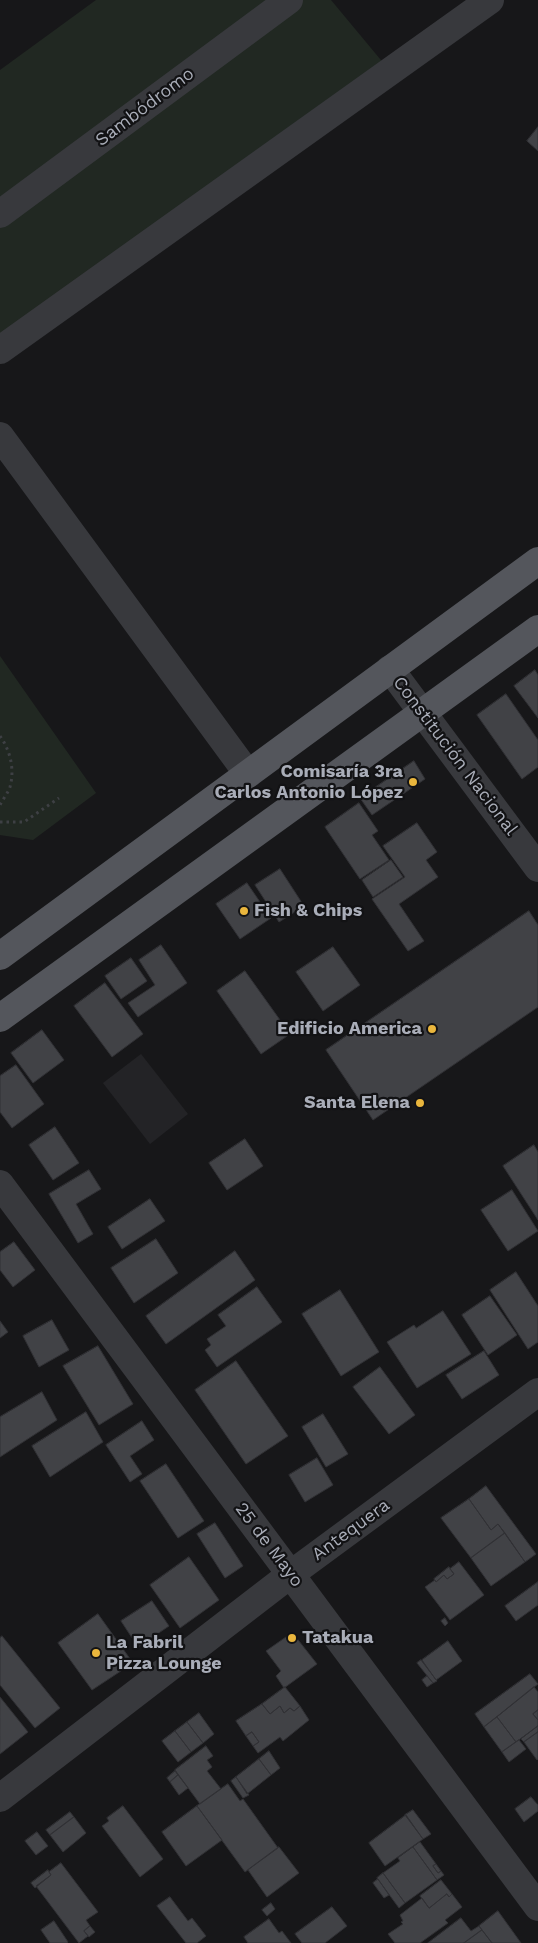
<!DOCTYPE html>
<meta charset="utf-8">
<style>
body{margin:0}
canvas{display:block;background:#171719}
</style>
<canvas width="538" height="1943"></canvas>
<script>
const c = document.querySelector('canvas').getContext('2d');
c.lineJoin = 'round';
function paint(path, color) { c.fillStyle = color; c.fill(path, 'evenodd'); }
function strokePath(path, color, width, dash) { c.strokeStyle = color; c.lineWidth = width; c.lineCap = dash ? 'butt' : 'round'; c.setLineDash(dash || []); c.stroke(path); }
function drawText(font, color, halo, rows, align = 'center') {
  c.font = font + ' "Work Sans",sans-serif'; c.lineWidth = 4.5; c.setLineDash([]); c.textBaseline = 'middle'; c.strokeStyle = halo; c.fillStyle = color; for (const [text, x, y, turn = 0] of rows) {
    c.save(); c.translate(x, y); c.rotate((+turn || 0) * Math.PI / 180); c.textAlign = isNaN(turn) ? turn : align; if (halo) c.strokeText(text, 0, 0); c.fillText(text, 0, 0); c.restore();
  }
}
const built = new Path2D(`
 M141,1054L188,1114L150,1144L103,1083Z`);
const green = new Path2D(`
 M96,0H331L390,71L0,340V70Z
 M0,656L96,793L33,840L0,835Z`);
const building = new Path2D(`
 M538,127V151L527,141Z
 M535,670L538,675V718L514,686Z
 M506,694L538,740V767L522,779L477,715Z
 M414,761L425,779L372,815L360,798Z
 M359,803L378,831L372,835L389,860L360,879L325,827Z
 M417,823L437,852L426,860L438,877L399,904L424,941L408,951L372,899L405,877L383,846Z
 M391,860L403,877L373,897L362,880Z
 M280,869L304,906L279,922L255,885Z
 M247,883L271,918L240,939L216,904Z
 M529,911L538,925V1007L373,1120L326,1050Z
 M161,945L187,983L138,1017L128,1003L155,985L139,960Z
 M333,947L360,985L323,1011L296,972Z
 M131,958L147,981L121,999L105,976Z
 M245,971L290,1034L261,1054L217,991Z
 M105,983L143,1034L112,1057L74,1006Z
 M42,1030L64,1060L33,1083L11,1053Z
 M16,1065L44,1104L12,1128L0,1112V1076Z
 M55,1127L79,1163L53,1180L29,1145Z
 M245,1139L263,1166L227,1190L209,1163Z
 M534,1145L538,1152V1220L503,1166Z
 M89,1170L101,1189L76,1204L93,1234L78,1243L49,1194Z
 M512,1190L538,1231L508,1251L481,1210Z
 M150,1199L165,1221L122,1249L108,1227Z
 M156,1239L178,1273L134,1303L111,1268Z
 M14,1242L35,1270L13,1287L0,1270V1252Z
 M235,1251L255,1280L166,1344L146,1316Z
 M516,1272L538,1306V1342L528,1349L490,1290Z
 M257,1287L282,1322L217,1367L205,1350L211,1345L207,1339L226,1326L218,1315Z
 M340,1290L379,1352L341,1376L302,1314Z
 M490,1296L517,1335L488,1355L462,1315Z
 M443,1311L471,1354L417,1388L387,1342L414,1325L416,1328Z
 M52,1320L69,1350L39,1367L23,1336Z
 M0,1321L8,1332L0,1338Z
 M98,1346L133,1404L99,1425L63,1366Z
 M484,1351L499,1375L462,1399L446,1375Z
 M236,1361L288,1436L246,1464L195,1390Z
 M380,1367L415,1415L389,1434L353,1387Z
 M42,1392L57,1420L0,1457V1417Z
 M86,1412L103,1442L50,1477L32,1446Z
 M323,1414L348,1454L326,1467L302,1427Z
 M142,1421L154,1440L130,1456L142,1474L130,1482L106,1445Z
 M317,1458L333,1485L305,1502L289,1475Z
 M166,1464L204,1521L178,1538L140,1481Z
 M486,1486L536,1554L525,1562L498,1524L491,1530L469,1499Z
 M469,1499L491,1530L498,1524L505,1533L471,1558L441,1518Z
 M215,1523L243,1566L225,1578L197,1534Z
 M505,1533L525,1562L491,1586L471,1558Z
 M189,1557L219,1600L180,1628L150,1585Z
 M459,1562L484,1595L450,1620L425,1587L435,1580L436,1582L444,1575L447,1579L454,1574L450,1569Z
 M449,1567L454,1574L447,1579L444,1575L436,1582L434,1579Z
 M538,1582V1605L516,1621L505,1606Z
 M152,1601L169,1626L138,1647L121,1621Z
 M98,1614L133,1663L92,1690L58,1643Z
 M445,1618L448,1623L445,1626L441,1621Z
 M2,1636L60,1708L35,1728L0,1685V1638Z
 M295,1636L317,1664L284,1688L276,1676L281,1671L266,1651L286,1637Z
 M448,1641L462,1661L436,1680L422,1660Z
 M421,1660L437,1681L433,1683L417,1663Z
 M530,1674L538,1684L484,1727L475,1714Z
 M427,1676L433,1683L427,1687L422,1680Z
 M285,1687L300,1706L294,1711L290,1708L284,1713L280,1706L270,1714L262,1704Z
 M534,1687L538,1692V1710L533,1714L538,1720V1726L516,1742L497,1717Z
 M0,1697L28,1732L0,1754Z
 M262,1704L270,1714L280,1706L284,1713L290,1708L294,1711L300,1706L309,1720L283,1741L280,1737L258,1753L253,1746L259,1742L252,1732L246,1736L236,1721Z
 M538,1710V1720L533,1714Z
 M199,1713L214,1734L203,1743L187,1722Z
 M497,1717L516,1742L502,1752L484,1727Z
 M187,1722L203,1743L191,1752L175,1731Z
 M538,1726V1732L524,1742L521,1739Z
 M175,1731L191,1752L178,1762L162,1741Z
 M252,1732L259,1742L253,1746L246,1736Z
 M538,1732V1759L537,1760L524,1742Z
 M519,1740L526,1749L509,1762L502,1752Z
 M206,1746L213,1756L207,1760L212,1767L207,1771L221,1789L200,1804L175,1770Z
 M269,1751L280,1768L271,1775L259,1759Z
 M259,1759L271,1775L247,1794L236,1777Z
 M175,1771L178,1775L170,1782L167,1778Z
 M178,1775L188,1788L179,1795L170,1782Z
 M236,1777L249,1795L243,1798L231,1781Z
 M228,1784L240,1801L243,1799L278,1848L245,1872L197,1806Z
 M531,1797L538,1805V1811L524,1822L515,1809Z
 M123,1806L163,1859L140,1877L102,1826L109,1821L107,1818Z
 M197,1806L222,1840L186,1866L162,1832Z
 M413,1810L431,1834L423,1839L405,1815Z
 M70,1812L74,1817L50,1835L46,1830Z
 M406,1815L423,1839L385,1866L369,1843Z
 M74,1817L86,1833L63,1852L50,1835Z
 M37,1832L48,1846L36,1855L25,1841Z
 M420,1842L436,1864L433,1866L438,1873L441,1871L444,1875L437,1880L413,1847Z
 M279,1847L299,1873L267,1897L248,1870Z
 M413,1847L437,1880L405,1903L383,1873L400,1861L398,1858Z
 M61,1863L98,1912L86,1920L90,1926L84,1931L88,1936L79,1943L36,1886L51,1875L49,1872Z
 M436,1864L441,1871L438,1873L433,1866Z
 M48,1870L51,1875L35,1888L31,1883Z
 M383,1873L405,1903L399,1908L377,1878Z
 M378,1879L389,1895L384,1898L373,1883Z
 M441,1880L452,1894L449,1897L447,1894L429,1908L420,1896Z
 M447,1894L449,1897L452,1894L462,1907L445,1920L448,1923L420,1943H395L388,1934L403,1924L401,1922L403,1921L400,1915L422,1898L429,1908Z
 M170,1897L188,1921L192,1918L206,1936L197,1943H186L157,1906Z
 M271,1903L275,1909L267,1916L262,1910Z
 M332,1907L347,1926L325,1943H302L295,1934Z
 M498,1911L521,1943H492L479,1926Z
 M461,1918L471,1931L479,1926L482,1930L464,1943H428Z
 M269,1919L279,1933L282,1931L291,1943H248L244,1937Z
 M54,1921L68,1942L67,1943H50L41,1930Z
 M90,1926L95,1932L89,1937L84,1931Z
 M482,1930L492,1943H464Z`);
const path = new Path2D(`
 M0,736C10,750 15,769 10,787C8,793 3,799 0,805
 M0,822H24L59,798`);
const minor = new Path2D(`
 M0,214L289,0
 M0,350L490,0
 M0,436L248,774
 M390,669L538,868
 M0,1184L538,1907
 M0,1798L291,1574L538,1392`);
const major = new Path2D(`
 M0,956L538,561
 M0,1018L538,629`);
const markers = [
 [413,782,5,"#eab63d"],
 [244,911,5,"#eab63d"],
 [432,1029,5,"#eab63d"],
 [420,1103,5,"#eab63d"],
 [292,1638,5,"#eab63d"],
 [96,1653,5,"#eab63d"]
];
const streetNames = [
 ["Sambódromo",145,107,-37],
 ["Constitución Nacional",455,756,53],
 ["Antequera",351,1530,-36],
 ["25 de Mayo",269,1545,53]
];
const poiNames = [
 ["Comisaría 3ra",403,772],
 ["Carlos Antonio López",403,793],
 ["Fish & Chips",254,911,"left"],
 ["Edificio America",422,1029],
 ["Santa Elena",410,1103],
 ["Tatakua",302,1638,"left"],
 ["La Fabril",106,1643,"left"],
 ["Pizza Lounge",106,1664,"left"]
];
paint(built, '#232326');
paint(green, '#212822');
paint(building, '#414246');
strokePath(building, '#313135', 1);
strokePath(path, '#3e4044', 3, [2.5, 4]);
strokePath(minor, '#38393d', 28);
strokePath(major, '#54565c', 28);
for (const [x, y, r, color] of markers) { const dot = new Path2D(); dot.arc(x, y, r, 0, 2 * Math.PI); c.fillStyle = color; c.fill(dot); strokePath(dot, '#121214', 2); }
drawText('18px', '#a9adb8', '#121214', streetNames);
drawText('bold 18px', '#a9adb8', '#121214', poiNames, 'right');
</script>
